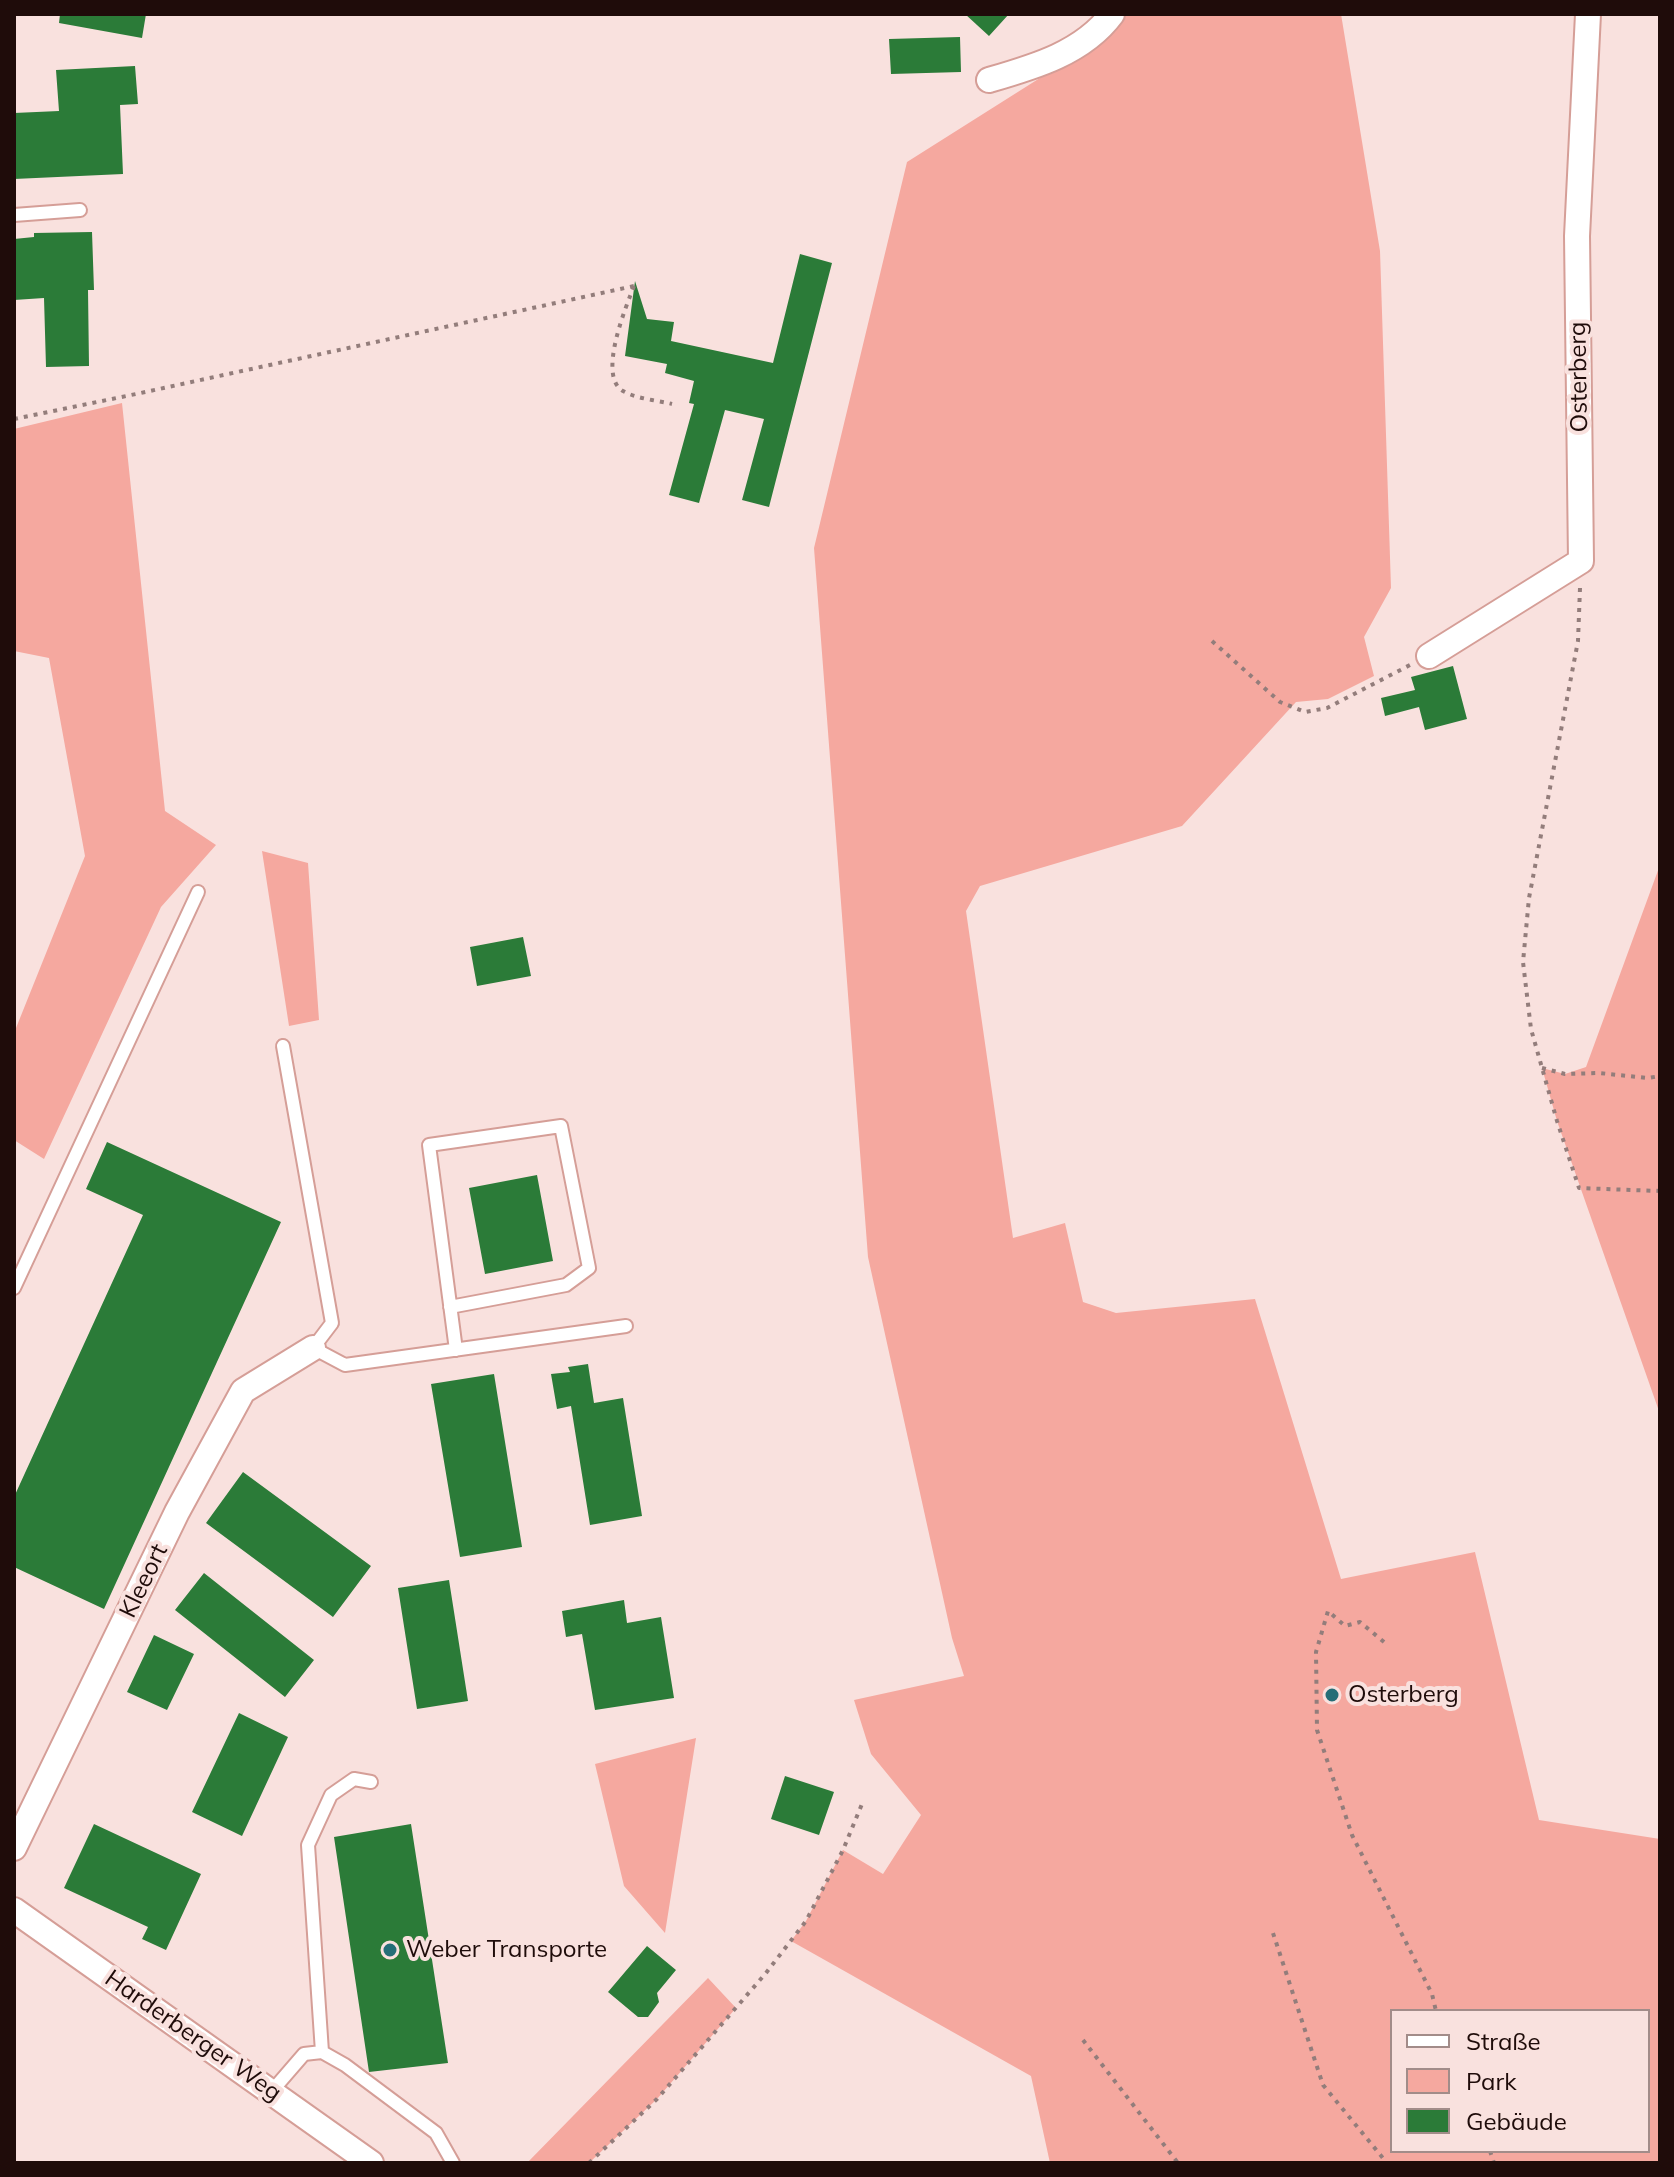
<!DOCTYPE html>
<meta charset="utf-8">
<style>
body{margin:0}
#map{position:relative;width:1674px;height:2177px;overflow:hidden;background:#f9e1de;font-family:Mulish,sans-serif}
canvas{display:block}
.frame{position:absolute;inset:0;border:16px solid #1f0c0a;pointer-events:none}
.legend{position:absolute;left:1390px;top:2009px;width:260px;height:144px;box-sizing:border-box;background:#f9e1de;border:2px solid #a28c89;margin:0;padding:10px 14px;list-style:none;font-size:24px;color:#1f0c0a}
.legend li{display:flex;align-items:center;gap:16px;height:40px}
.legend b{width:40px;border:2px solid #a28c89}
</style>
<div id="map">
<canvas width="1674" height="2177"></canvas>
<div class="frame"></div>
<ul class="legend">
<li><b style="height:10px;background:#fff"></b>Straße</li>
<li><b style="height:22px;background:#f5a89f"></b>Park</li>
<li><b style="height:22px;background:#2b7b38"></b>Gebäude</li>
</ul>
</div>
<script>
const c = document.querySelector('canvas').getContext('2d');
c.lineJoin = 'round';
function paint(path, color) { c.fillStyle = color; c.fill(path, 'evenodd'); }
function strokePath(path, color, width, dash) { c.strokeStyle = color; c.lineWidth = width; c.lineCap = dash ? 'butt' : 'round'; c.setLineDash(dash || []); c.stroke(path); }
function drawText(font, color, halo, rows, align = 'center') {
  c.font = font + ' Mulish,sans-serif'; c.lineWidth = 8; c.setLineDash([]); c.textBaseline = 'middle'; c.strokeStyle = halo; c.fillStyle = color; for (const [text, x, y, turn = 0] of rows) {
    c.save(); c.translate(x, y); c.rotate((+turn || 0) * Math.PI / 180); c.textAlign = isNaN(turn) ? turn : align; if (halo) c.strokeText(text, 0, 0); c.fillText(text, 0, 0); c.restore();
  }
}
const green = new Path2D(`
 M1120,14H1341L1380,251L1391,588L1364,637L1374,676L1328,699L1296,702L1182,826L980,886L966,911L1013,1238L1065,1223L1083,1302L1116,1313L1255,1299L1341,1579L1475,1552L1539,1820L1660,1839V2163H1050L1031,2076L791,1941L806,1921L843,1850L883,1874L921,1815L871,1754L854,1700L964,1676L952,1638L868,1257L814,548L907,162L1108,35ZM1392,2011H1648V2151H1392Z
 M122,403L165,811L216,845L161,907L44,1159L14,1140V1033L85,856L49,658L14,651V429Z
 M262,851L308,863L319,1020L289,1026Z
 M1660,865V1414L1557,1121L1542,1068L1565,1074L1586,1067Z
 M696,1738L665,1933L624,1886L595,1764Z
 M708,1978L736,2008L657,2099L589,2163H527Z`);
const building = new Path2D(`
 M60,14H146L142,38L59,23Z
 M965,14H1009L989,36Z
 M960,37L961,72L891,74L889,39Z
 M135,66L138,104L120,105L123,174L14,179V113L59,111L56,70Z
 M92,232L94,290H88L89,366L46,367L44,298L14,300V239L34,237V233Z
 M800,254L832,263L769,507L742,500L764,419L725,410L699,503L669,495L694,404L689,403L694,381L665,373L667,364L625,356L635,281L647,319L674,322L671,341L773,363Z
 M1453,666L1467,719L1425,730L1419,707L1385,716L1381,698L1415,690L1411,677Z
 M523,937L531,976L477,986L470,947Z
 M107,1142L281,1222L104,1609L14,1567V1497L143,1215L86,1189Z
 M537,1175L553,1261L485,1274L469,1188Z
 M588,1364L594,1403L623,1398L642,1516L590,1525L571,1406L557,1409L551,1374L570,1372L568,1367Z
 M494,1374L522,1547L460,1557L431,1384Z
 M243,1472L371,1566L333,1617L206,1523Z
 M204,1573L314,1660L285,1697L175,1610Z
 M449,1580L468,1701L417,1709L398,1588Z
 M624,1600L627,1623L661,1617L674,1698L595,1710L582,1634L566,1637L562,1611Z
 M154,1635L194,1654L167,1710L127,1692Z
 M239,1713L288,1737L242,1836L192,1812Z
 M785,1776L834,1792L819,1835L771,1819Z
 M94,1824L201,1874L166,1950L142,1939L148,1927L64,1888Z
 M411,1824L448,2063L369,2072L334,1837Z
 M647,1946L676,1970L657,1993L659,2002L648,2017H638L608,1992Z`);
const path = new Path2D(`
 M634,286C626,307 597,376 623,391C637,399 656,400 672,404
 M14,419L136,394L634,286
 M1580,588L1578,641L1529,898L1523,962L1531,1029L1557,1121L1579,1188L1660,1191
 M1212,641L1280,702L1305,712L1327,708L1410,665
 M1542,1068L1565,1074L1599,1073L1648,1078L1660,1076
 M1384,1642L1360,1622L1345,1626L1328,1611L1316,1652L1317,1730L1352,1835L1432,1994L1436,2011
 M1273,1933L1323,2085L1387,2163
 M1083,2040L1178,2163
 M1490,2151L1494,2163
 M589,2163L657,2099L766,1973L806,1921L843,1850L862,1804`);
const service = new Path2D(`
 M14,215L80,210
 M283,1046L332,1323L313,1348L345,1365L626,1326
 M14,1288L198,892
 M450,1307L566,1285L589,1268L561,1126L429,1145L456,1350
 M322,2052L308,1845L331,1795L354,1779L371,1782
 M272,2091L304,2054L322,2052L345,2065L436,2133L453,2163`);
const minor = new Path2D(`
 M989,80C1034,67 1083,53 1112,14
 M1429,656L1581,561L1577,236L1588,14
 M14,1848L177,1512L243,1391L313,1348
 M14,1910L371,2163`);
const markers = [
 [1332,1695,8,"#256e77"],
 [390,1950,8,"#256e77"]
];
const streetNames = [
 ["Osterberg",1579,377,-91],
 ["Kleeort",144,1581,-64],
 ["Harderberger Weg",193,2036,35]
];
const poiNames = [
 ["Osterberg",1348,1695],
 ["Weber Transporte",406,1950]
];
paint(green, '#f5a89f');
paint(building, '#2b7b38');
strokePath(service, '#d59e97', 16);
strokePath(minor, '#d59e97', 28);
strokePath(path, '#937d7b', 4, [4, 6]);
strokePath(service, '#fff', 12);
strokePath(minor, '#fff', 24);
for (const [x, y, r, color] of markers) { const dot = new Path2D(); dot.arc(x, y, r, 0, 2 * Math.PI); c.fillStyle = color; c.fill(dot); strokePath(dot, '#f9e1de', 3); }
drawText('24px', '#1f0c0a', '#f9e1de', streetNames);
drawText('24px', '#1f0c0a', '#f9e1de', poiNames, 'left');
</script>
